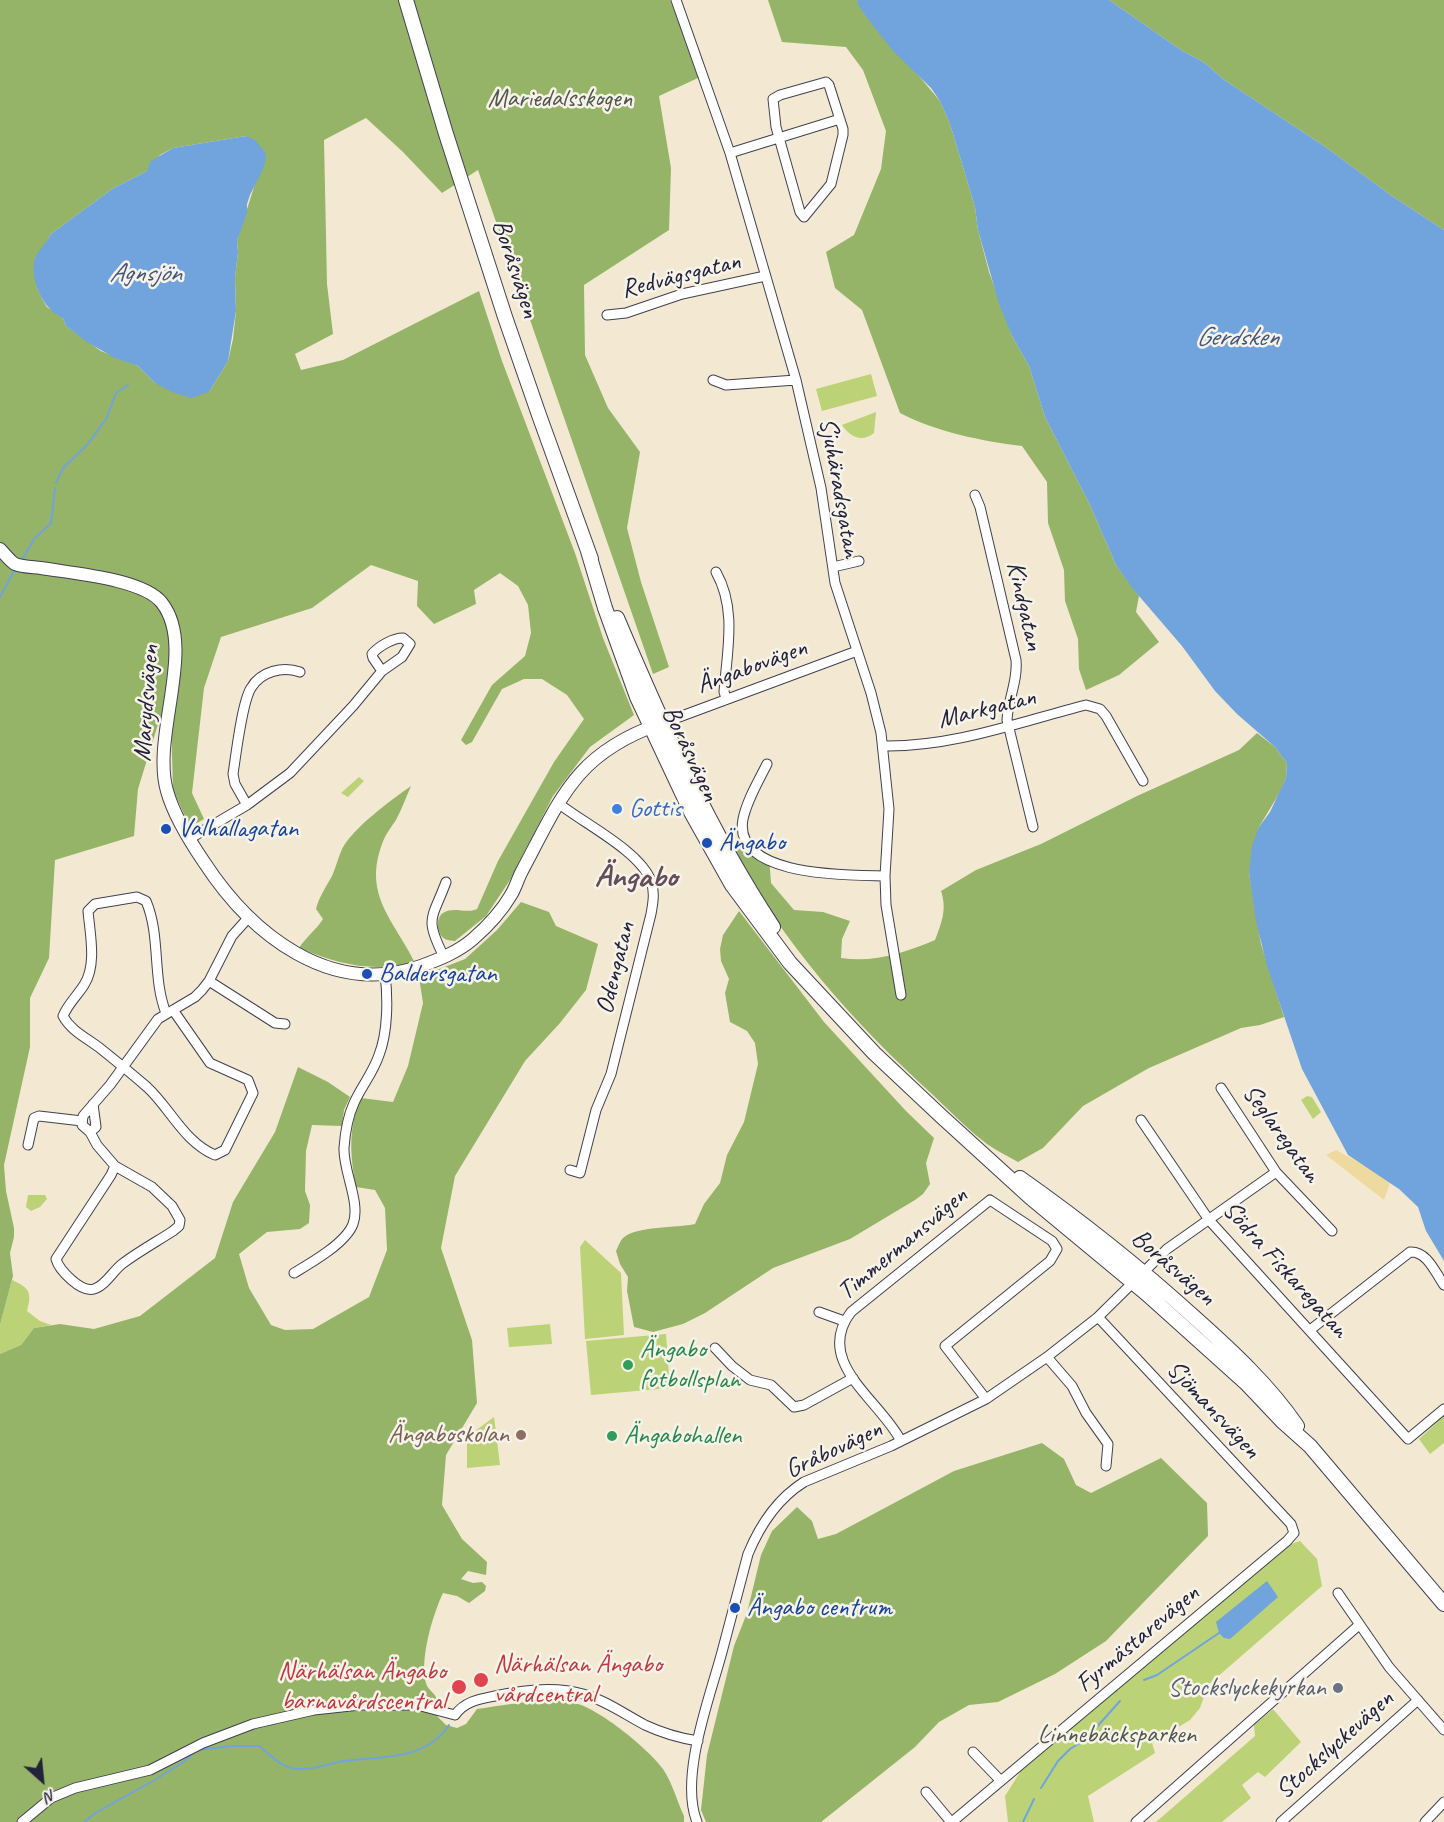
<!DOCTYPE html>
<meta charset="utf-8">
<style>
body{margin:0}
#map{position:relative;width:1444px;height:1822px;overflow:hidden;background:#f3e9d3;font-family:Caveat,sans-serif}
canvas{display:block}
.north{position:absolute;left:12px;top:1750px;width:60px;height:60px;-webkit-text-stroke:4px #f7f3e8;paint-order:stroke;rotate:153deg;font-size:16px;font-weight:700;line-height:24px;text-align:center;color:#22223b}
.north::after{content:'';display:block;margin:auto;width:21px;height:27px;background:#22223b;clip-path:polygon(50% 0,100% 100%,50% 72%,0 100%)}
</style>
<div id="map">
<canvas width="1444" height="1822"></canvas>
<div class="north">N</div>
</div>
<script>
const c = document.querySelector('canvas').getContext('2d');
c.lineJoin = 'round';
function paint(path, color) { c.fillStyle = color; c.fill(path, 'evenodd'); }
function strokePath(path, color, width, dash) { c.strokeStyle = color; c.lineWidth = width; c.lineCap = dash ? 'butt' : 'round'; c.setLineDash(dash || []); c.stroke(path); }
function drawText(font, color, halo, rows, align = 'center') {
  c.font = font + ' Caveat,sans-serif'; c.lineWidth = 5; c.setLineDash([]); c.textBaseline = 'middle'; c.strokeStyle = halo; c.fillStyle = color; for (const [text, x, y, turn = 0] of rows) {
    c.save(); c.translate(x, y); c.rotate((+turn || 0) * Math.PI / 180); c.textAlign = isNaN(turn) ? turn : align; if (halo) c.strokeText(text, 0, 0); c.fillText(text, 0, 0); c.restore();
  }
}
const green = new Path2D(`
 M871,374L877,396L822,411L816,389Z
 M876,412L874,433C862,443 850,437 842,425Z
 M359,777L364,781L348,797L341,793Z
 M1307,1096L1312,1097L1321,1112L1313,1119L1301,1100Z
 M28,1195H45L47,1199L40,1207L31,1211L26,1207Z
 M585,1240L621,1273L624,1335L585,1339L580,1247Z
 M12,1280C30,1288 32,1293 27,1311L40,1321L51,1325L34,1328L21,1345L0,1354V1325Z
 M550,1324L552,1344L509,1347L507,1328Z
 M666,1334L670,1388L591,1395L586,1341Z
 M1444,1416V1443L1430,1454L1419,1439Z
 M494,1417L500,1465L467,1468V1437Z
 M1300,1541L1317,1559L1322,1586L1208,1685L1200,1708L1190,1720L1152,1743L1155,1753L1088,1796L1094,1822H1008L1005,1796L1022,1769L1288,1545Z
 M1273,1709L1301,1742L1265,1777L1258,1772L1242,1785L1251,1798L1222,1822H1156L1255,1736L1254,1725Z`);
const forest = new Path2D(`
 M0,0H670L697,68L698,78L659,96L671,168L669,230L584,285L585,355L608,408L640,452L627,528L641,582L669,667L653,674L478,170L442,193L403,152L366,118L324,140L327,284L333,334L295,354L301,370L343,360L479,291L502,361L575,553L603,638L634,715L590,747L553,796L510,880L486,916L455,941C453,941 446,940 445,939C437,935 435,918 443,913C454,906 466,914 477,909L498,861L554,762L584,719L567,695L542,679H524L502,689L472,742L466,745L461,740L492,685L525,656L531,633L528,605L518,586L500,573L474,590L476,604L434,624L417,606L418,581L371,565L312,608L221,637L204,688L192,793L204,819L190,827L173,790L171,722L159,721L138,789L134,836L55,860L49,958L30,998V1047L4,1165L6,1191L14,1228V1237L10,1253L13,1276L0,1325ZM246,136L265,152L237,241L238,252L235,278L236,311L233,339L228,361L209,392L155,383L138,366L101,351L66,326L63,318L47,307L42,299L37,288L34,268L36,256L46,244L51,234L112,189L147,171L160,155L173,148Z
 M768,0H857L859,5L940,101L950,124L975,207L978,230L989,272L1012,336L1029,366L1045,417L1090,505L1116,565L1139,596L1136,612L1159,642L1119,675L1086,690L1079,669L1078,639L1065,601L1064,570L1048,523L1047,482L1022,446C981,441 937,432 900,413L862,310L835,288L826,252L854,235L881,169L886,131L863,70L846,47L782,42Z
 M1109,0H1444V230L1389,194L1327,148L1223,79L1205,63L1181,50Z
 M1257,733L1275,747L1287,763L1286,778L1280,792L1259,827L1249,872L1261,944L1284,1017L1260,1025L1241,1028L1149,1068L1083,1106L1043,1148L1018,1162C1008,1156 997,1151 987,1144C968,1130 950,1111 933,1095C855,1024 781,942 733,848L755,844L769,856L771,883L794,910L823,912L850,921L842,939L841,958C874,963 904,953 935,940C942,922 947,909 941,891L976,870L1041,844L1137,796L1239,750Z
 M411,786C406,797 402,809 396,820C392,826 387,832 384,839C361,894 393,918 415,963C370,972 341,965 299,948C306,937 316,930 323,919L316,909C319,897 326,887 332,876C336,867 338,858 342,849C354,827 390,801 411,786Z
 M521,902L549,912L556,926L598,944L586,990L560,1023L525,1061L455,1176L441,1248L472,1340L477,1403L446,1455L442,1505L462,1539L487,1562L486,1575L468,1571L461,1579L473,1583L482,1582L486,1586L485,1591L469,1603L457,1596L443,1593C433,1614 418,1663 427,1686C429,1690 434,1693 436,1697C438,1702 437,1710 437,1716L446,1725L457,1728L466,1724L477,1709C507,1705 539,1698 570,1702C594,1704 649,1749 663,1769C672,1782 677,1801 684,1816V1822H0V1354L21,1345L34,1328L60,1324L94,1329L140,1316L215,1258L233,1202L275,1132L298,1067L328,1082L350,1097L344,1110L342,1126L312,1125L306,1151L305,1191L310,1205L309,1223L300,1229L267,1232L239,1254L249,1288L271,1325L285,1330L313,1329L369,1297L387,1250L385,1208L375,1190L356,1187C350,1156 348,1127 361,1098L393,1102L408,1066L423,1003L419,977L465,959L497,930Z
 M739,911L824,1022L906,1111L934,1138L926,1163L930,1184L923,1194L915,1200L850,1239L773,1268L705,1313L683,1324L653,1332L634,1327L627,1291L628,1277L620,1264L616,1251C618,1247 620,1241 623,1238C636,1226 677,1228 695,1224L704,1204L720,1183L727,1155L744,1122L758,1064L755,1043L747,1031L730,1022L725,993L729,979L721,961L720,949L723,935Z
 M1042,1443L1064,1459L1076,1485L1091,1493L1161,1458L1207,1503L1208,1536L1106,1641L1055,1674L998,1702L969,1705L939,1722L915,1747L821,1822H706L701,1810L707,1755L734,1646L747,1613L761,1555L772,1531L797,1507L812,1521L818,1539L836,1534L954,1471Z`);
const sand = new Path2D(`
 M1336,1150L1391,1180L1384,1200L1326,1155Z`);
const water = new Path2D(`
 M857,0H1109L1181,50L1205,63L1223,79L1327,148L1389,194L1444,230V1261L1426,1231L1418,1207L1399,1189L1348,1155L1302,1069L1267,966L1256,921L1249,872L1252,846L1259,827L1270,812L1286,778L1287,763L1275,747L1237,714L1215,691L1182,646L1133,589L1116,565L1090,505L1045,417L1029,366L1012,336L999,304L978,230L975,207L950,124L940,101L931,88L894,52L874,27L858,5Z
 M246,136L255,140L265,152L266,158L263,169L250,195L247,204V213L237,241L238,252L235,278L236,311L228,361L209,392L191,398L172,392L155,383L138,366L115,358L87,342L66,326L63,318C43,310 29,280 35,258C38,250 47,243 51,234L112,189L147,171L151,161L173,148Z
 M1267,1581L1278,1597L1230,1639L1224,1638L1219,1633L1216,1622Z`);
const stream = new Path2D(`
 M56,483L63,468L87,445L106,419L116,393L128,385
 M22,560L34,539L51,523L55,488
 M0,597L15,569
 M1144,1680L1157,1675L1219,1633
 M1041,1788L1058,1761L1070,1749L1085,1740L1120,1701
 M84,1822L97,1812L153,1781L185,1761L197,1750L232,1746H259C272,1756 281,1768 298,1769C313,1770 330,1763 344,1761C382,1756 425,1761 449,1725
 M1023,1822L1034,1799`);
const minor = new Path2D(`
 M676,0L730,153L796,380L821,488L835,583L871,693L881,733L889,809L885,876L886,905L901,995
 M826,82L829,85L843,129V135L831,184L804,217L800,212L776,127L773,99L780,95Z
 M730,153L840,119
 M607,315L626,313L682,294L765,276
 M713,380L726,385L796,380
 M975,495L980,507L1016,660C1018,681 1008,699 1007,720L1033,827
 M833,567L859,561
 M716,572C737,609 727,651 724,692L726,698
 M663,723L857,651
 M884,746C954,747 1019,722 1086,705L1100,709L1106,716L1143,781
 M767,764C758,782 747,800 743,819C732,878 851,875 885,876
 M558,803C583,823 640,851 651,881C655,892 653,903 651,914L611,1074L596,1110L580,1173L570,1170
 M247,805L235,784L233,774C236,755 242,702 251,688C261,671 283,666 300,672
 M189,839L247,805L290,773L353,706L382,671L402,657L410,644L403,638C393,638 379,646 372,654L373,658L382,671
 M444,957C424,917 432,920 446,882
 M209,981L275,1023L285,1024
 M166,1013C152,978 161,936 146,901L137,897L95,904L88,911C90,934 97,965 84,985C77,996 68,1004 63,1016C71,1031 87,1038 101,1049C116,1061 132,1074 147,1087C170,1108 184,1142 215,1155L225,1150L253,1093L248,1080L210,1063L173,1010
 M1221,1088L1276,1172L1332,1231
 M1141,1120L1209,1220L1408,1439L1444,1409
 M90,1132L96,1127L93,1104
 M28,1145L34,1118L39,1116L82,1121
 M115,1166L111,1175L56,1259C59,1270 81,1293 94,1289C105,1286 113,1271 122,1264C138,1252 156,1242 173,1231L179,1226L180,1220L172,1206L152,1187L115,1166L97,1145L90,1132L82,1125L83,1116L110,1085L158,1019L195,997L202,990L209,981L232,936L249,917
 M294,1273C311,1263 346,1243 353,1224C361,1203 343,1171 344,1148C345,1134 348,1116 354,1103C361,1087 373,1073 379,1055C388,1032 388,998 385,974
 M819,1312L844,1321
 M1310,1330L1410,1252C1427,1251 1435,1272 1444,1285
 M715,1348L732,1366L750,1380L771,1385L794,1407L804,1405L853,1378
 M1047,1357L1072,1386L1086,1413L1108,1444L1106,1466
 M901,1441C880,1400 813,1362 851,1312L990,1200L1052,1241L1057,1249L1050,1261L945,1346L986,1399
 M1338,1593L1389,1667L1444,1730
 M973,1752L1001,1781
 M926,1792L951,1822
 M22,1822L51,1798L75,1788L150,1770L203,1743L253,1724L314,1710L360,1705H417L455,1715C465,1701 480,1699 495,1696C522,1690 556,1686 583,1694C605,1700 624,1714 645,1725C662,1733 679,1738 698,1741
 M697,1822C679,1777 710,1697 722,1652C731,1619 739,1587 748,1554C760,1525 777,1499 804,1482L891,1446L986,1399L1047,1357L1098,1317L1167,1249L1276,1172
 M952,1822L1287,1541L1294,1533L1291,1524L1098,1317
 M1136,1822L1359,1625
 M1281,1822L1418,1700
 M1425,1822L1444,1802`);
const tertiary = new Path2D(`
 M0,549C4,553 10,561 15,564C22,567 33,567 41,568C71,573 144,579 162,603C197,648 151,735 167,791C174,816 189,840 204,862C251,934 330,998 421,966C440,959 458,952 473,939C488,926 501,912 511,895C516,887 518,878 522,871C561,798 575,754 659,724`);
const secondary = new Path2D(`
 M406,0L446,134L505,317L539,415L591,559
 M588,551L605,608L637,697L691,812L732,885L790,963L874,1053L941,1116L1030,1197L1147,1294L1246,1383L1282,1421L1310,1446L1444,1604
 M617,618C662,724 709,830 773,927
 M1020,1178C1081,1221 1139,1267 1194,1317C1231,1350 1269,1385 1297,1426`);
const markers = [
 [617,809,6,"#3f7fe0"],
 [166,829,6,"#1a4fb4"],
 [707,843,6,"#1a4fb4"],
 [367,974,6,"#1a4fb4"],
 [628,1365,6,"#2e9e5b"],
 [521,1435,6,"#8d6e63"],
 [612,1436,6,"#2e9e5b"],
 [735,1608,6,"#1a4fb4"],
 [481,1680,8,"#e0444e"],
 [459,1687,8,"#e0444e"],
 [1338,1688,6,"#6b7280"]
];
const parkNames = [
 ["Mariedalsskogen",560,99],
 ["Linnebäcksparken",1117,1735]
];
const streetNames = [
 ["Boråsvägen",515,269,72],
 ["Redvägsgatan",681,276,-14],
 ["Sjuhäradsgatan",839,488,80],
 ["Kindgatan",1024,606,77],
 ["Ängabovägen",752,667,-20],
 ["Marydsvägen",147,703,-86],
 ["Markgatan",987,709,-14],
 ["Boråsvägen",690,754,65],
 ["Odengatan",616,968,-76],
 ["Seglaregatan",1281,1134,54],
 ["Timmermansvägen",903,1244,-40],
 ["Boråsvägen",1173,1268,41],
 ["Södra Fiskaregatan",1285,1270,48],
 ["Sjömansvägen",1213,1410,47],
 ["Gråbovägen",834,1450,-25],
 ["Fyrmästarevägen",1138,1639,-40],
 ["Stockslyckevägen",1335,1745,-42]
];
const shopNames = [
 ["Gottis",629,809]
];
const transitNames = [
 ["Valhallagatan",178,829],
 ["Ängabo",719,843],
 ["Baldersgatan",379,974],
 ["Ängabo centrum",747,1608]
];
const leisureNames = [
 ["Ängabo",640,1350],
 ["fotbollsplan",640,1380],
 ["Ängabohallen",624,1436]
];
const educationNames = [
 ["Ängaboskolan",509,1435]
];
const healthNames = [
 ["Närhälsan Ängabo",494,1665],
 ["vårdcentral",494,1695],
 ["Närhälsan Ängabo",446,1672,"right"],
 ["barnavårdscentral",446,1702,"right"]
];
const worshipNames = [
 ["Stockslyckekyrkan",1326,1688]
];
const waterNames = [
 ["Agnsjön",145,274],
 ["Gerdsken",1237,338]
];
const districtNames = [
 ["Ängabo",636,878]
];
paint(green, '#bcd276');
paint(forest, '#95b467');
paint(sand, '#eeda9e');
paint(water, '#71a3dd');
strokePath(stream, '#71a3dd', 2);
strokePath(minor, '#414052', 11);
strokePath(tertiary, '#414052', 14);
strokePath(secondary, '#414052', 16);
strokePath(minor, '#fff', 9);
strokePath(tertiary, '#fff', 12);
strokePath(secondary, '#fff', 14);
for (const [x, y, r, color] of markers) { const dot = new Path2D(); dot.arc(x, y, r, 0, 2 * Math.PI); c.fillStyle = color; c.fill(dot); strokePath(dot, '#f7f3e8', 2); }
drawText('26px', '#50574d', '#f7f3e8', parkNames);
drawText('26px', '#22223b', '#f7f3e8', streetNames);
drawText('26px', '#366cbe', '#f7f3e8', shopNames, 'left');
drawText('26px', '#164399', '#f7f3e8', transitNames, 'left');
drawText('26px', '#27864d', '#f7f3e8', leisureNames, 'left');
drawText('26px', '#785e54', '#f7f3e8', educationNames, 'right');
drawText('26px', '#be3a42', '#f7f3e8', healthNames, 'left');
drawText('26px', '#5b616d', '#f7f3e8', worshipNames, 'right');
drawText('italic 27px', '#42567c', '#f7f3e8', waterNames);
drawText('bold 32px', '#634d5a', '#f7f3e8', districtNames);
</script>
